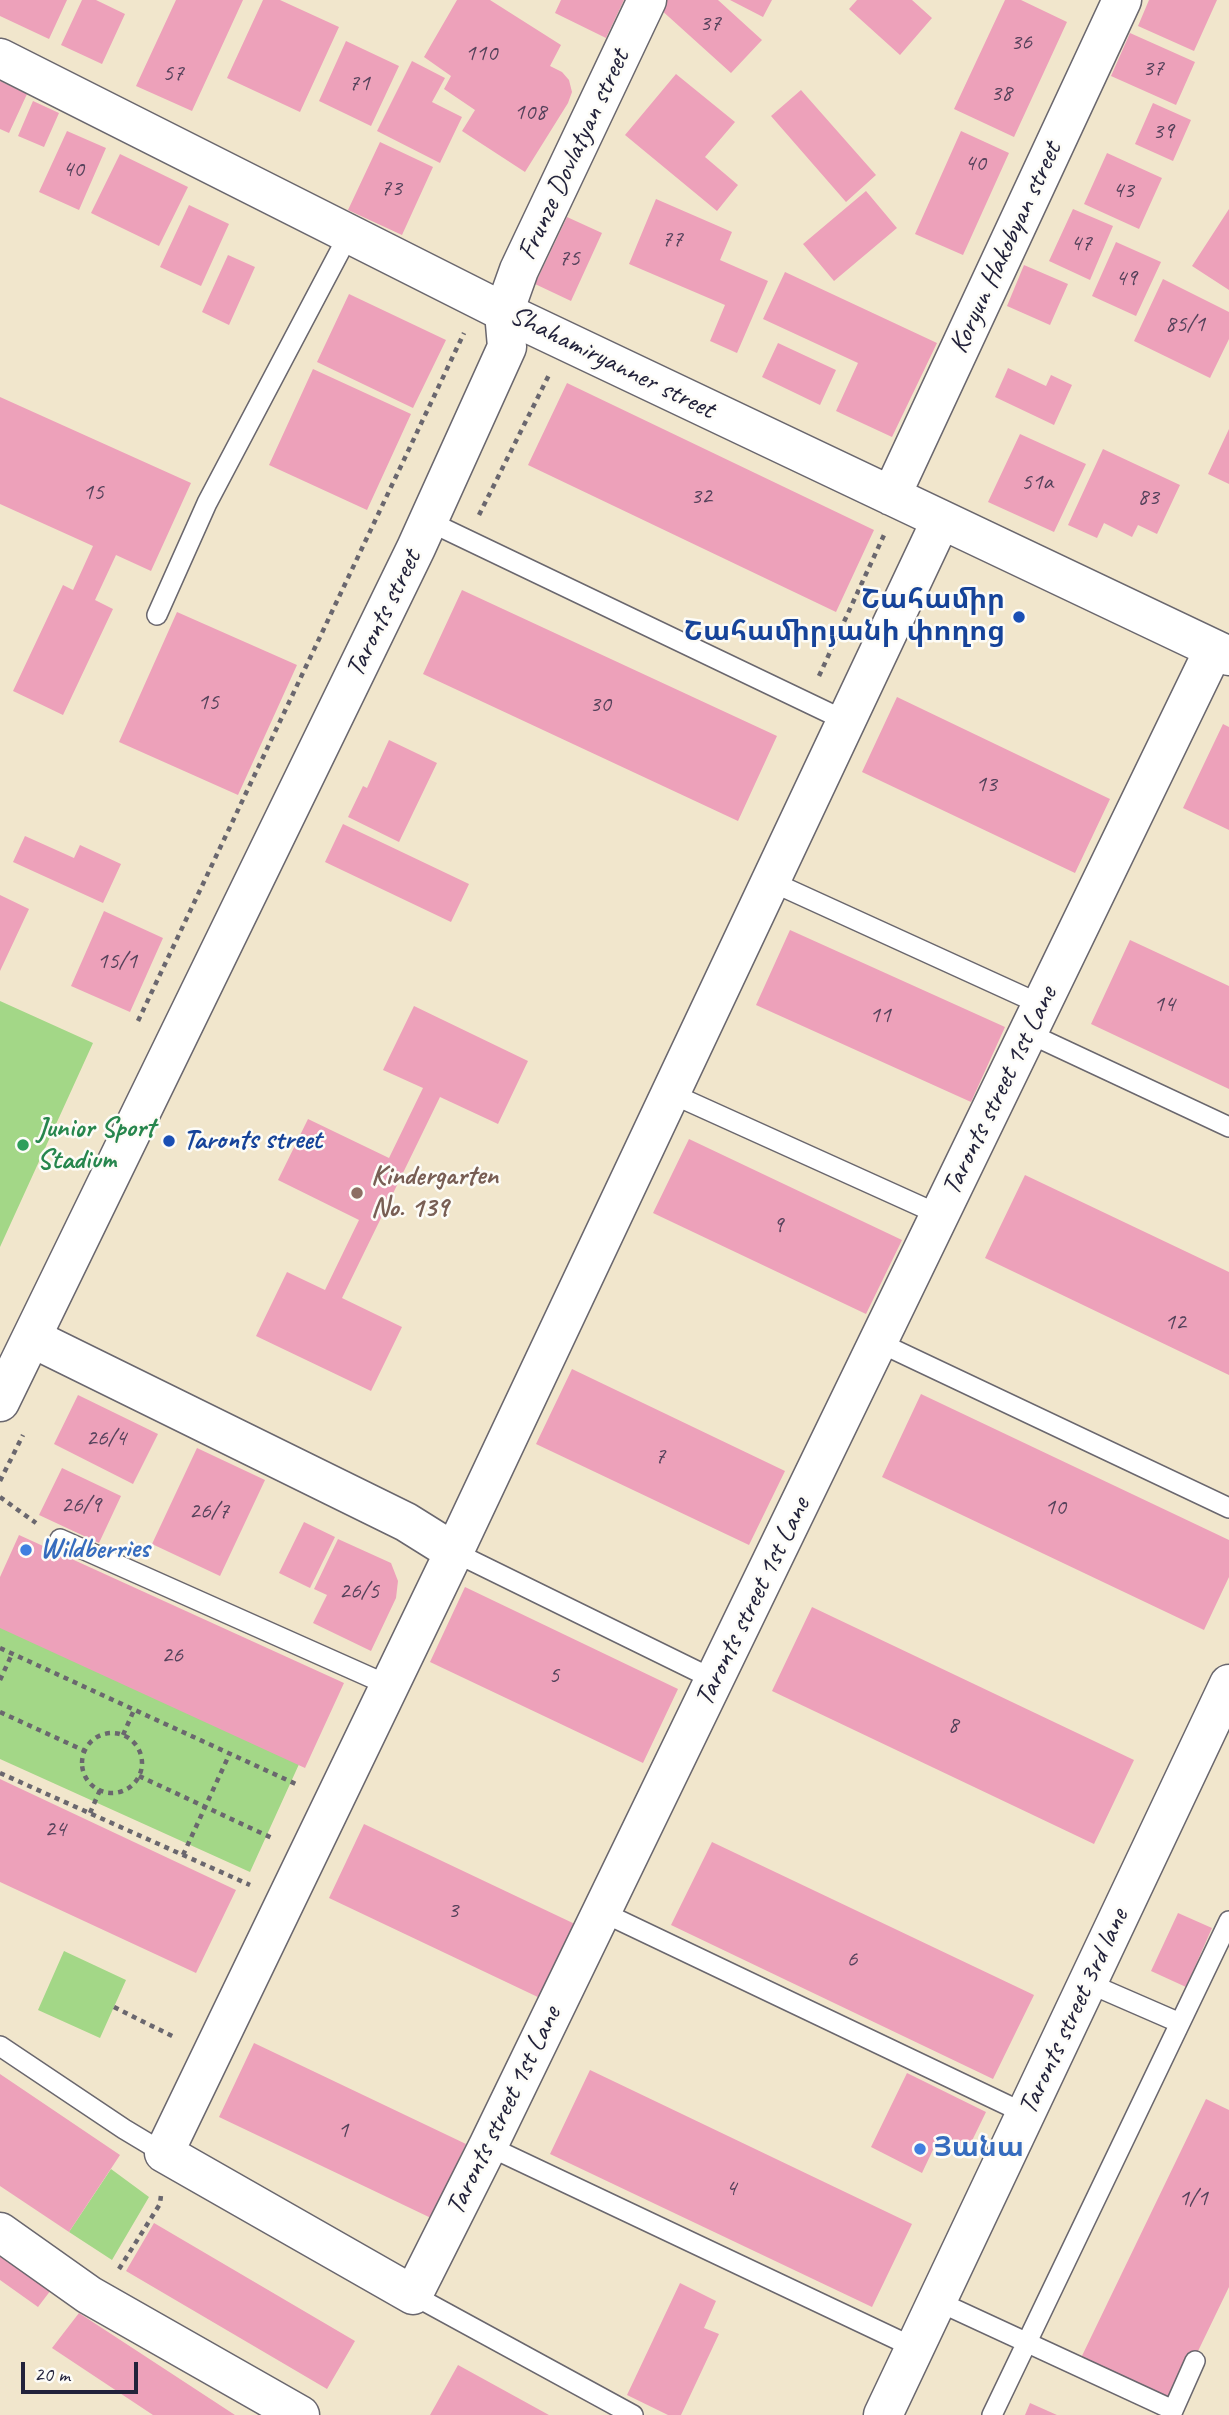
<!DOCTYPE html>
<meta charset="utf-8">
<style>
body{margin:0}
#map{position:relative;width:1229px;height:2415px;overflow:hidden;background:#f1e6cc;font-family:Caveat,sans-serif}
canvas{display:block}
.scale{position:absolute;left:21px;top:2362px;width:117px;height:32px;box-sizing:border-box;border:4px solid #22223b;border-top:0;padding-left:9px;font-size:21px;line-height:24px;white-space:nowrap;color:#22223b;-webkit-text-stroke:5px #fdfcf7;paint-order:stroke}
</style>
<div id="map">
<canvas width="1229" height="2415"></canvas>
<div class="scale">20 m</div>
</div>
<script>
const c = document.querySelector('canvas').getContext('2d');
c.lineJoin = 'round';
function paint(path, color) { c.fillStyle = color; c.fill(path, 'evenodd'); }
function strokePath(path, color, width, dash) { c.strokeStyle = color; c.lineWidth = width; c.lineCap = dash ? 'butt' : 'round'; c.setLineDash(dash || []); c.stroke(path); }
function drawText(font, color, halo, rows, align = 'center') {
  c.font = font + ' Caveat,"Noto Sans Armenian",sans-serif'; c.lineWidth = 5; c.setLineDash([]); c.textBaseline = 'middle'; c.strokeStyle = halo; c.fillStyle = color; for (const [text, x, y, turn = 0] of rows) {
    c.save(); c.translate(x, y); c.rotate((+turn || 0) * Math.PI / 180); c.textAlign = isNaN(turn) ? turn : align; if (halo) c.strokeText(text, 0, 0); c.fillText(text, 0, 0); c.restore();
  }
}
const green = new Path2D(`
 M0,1001L93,1043L0,1247Z
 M0,1613L305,1751L250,1872L0,1759Z
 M64,1951L126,1980L100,2038L38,2010Z
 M111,2169L149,2197L112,2260L69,2232Z`);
const building = new Path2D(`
 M0,0H67L49,39L0,16Z
 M82,0H96L125,14L102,64L61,45Z
 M176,0H243L192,111L136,86Z
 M263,0H280L339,27L300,112L227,78Z
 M457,0H490L561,45L550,66L562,72L569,80L572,92L568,103L525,172L462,131L475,110L444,89L451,76L424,57Z
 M561,0H624L606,38L555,13Z
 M666,0H718L762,40L731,73L659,8Z
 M730,0H772L763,17Z
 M857,0H912L932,18L900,55L849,9Z
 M1005,0H1021L1067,22L1014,137L954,109Z
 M1149,0H1217L1194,51L1138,26Z
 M1130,33L1195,62L1176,105L1111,76Z
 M346,41L399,66L371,126L319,101Z
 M412,61L445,78L432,102L462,117L440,163L377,131Z
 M676,74L735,122L705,157L738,185L717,211L625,135Z
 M0,81L27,94L9,133L0,129Z
 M801,90L876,175L846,202L771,116Z
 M33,101L59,113L44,147L18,136Z
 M1153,103L1191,120L1173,161L1135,144Z
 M67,131L106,148L79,210L39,192Z
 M961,131L1009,153L963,255L915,234Z
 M380,142L433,167L402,235L348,210Z
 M1107,153L1162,178L1139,229L1084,204Z
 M120,154L188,187L159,246L91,213Z
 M866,191L897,228L834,281L803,244Z
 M656,199L732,232L720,260L768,281L737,353L710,341L725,305L629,264Z
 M189,205L229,224L201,286L160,267Z
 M1073,209L1113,226L1090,280L1049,261Z
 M1229,209V290L1192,266Z
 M567,217L602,233L571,301L535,284Z
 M1116,242L1161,262L1136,316L1092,296Z
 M228,255L255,267L229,325L202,312Z
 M1024,265L1068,284L1050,325L1007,306Z
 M785,272L937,343L892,437L836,411L858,363L763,319Z
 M1163,279L1229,312V339L1210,378L1134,341Z
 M349,294L446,340L413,408L317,362Z
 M778,343L836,370L820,405L762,377Z
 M1008,368L1046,386L1051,375L1072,385L1054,425L995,397Z
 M313,369L411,414L367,510L269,465Z
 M567,383L874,530L836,612L528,465Z
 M0,397L191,483L151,571L116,555L95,600L113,609L63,715L13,691L63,585L73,590L93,546L0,504Z
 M1229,429V484L1208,474Z
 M1020,434L1086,464L1054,532L988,502Z
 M1103,449L1180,485L1157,534L1138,525L1132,537L1104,523L1097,538L1068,525Z
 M462,590L777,736L738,821L423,674Z
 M177,612L297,665L238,795L119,742Z
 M897,697L1110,799L1075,873L862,772Z
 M1223,724L1229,727V830L1183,808Z
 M389,740L437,763L399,842L348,817L363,786L367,788Z
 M343,824L469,884L451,922L325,862Z
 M25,836L74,858L80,845L121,864L103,903L13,862Z
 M0,895L29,909L0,971Z
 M104,911L163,938L130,1012L71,986Z
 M790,930L1005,1027L971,1102L756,1005Z
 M1130,940L1229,986V1089L1091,1024Z
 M414,1006L528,1061L498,1124L440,1097L342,1298L402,1327L371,1391L256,1336L287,1272L325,1290L359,1220L278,1180L308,1119L389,1158L423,1088L383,1070Z
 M689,1139L902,1240L866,1314L653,1213Z
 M1025,1175L1229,1272V1375L985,1258Z
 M572,1369L785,1471L749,1545L536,1444Z
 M921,1394L1229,1540V1577L1204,1630L882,1477Z
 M78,1395L158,1434L133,1484L54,1444Z
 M197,1448L265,1480L220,1576L152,1544Z
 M62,1468L121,1496L99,1543L39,1515Z
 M304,1522L335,1537L310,1588L279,1573Z
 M19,1535L344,1683L305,1768L0,1628V1577Z
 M338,1539L391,1563L398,1581L396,1598L371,1651L313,1623L327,1595L314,1589Z
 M465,1587L678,1689L643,1763L430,1662Z
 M812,1607L1134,1760L1094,1844L772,1691Z
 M0,1779L236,1890L196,1973L0,1882Z
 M364,1824L577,1925L542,1999L329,1898Z
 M712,1842L1034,1995L993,2079L671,1925Z
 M1178,1913L1212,1928L1186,1987L1151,1971Z
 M254,2043L466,2144L431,2218L219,2117Z
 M590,2070L912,2224L872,2307L550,2154Z
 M907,2073L986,2112L967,2151L939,2137L922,2173L871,2147Z
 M0,2074L120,2155L69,2232L0,2186Z
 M1206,2099L1229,2110V2287L1171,2407L1079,2362Z
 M154,2223L355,2341L327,2389L126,2271Z
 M0,2247L54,2286L38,2307L0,2280Z
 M680,2283L716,2301L704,2328L719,2334L681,2415H668L627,2395Z
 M79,2313L235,2415H153L52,2348Z
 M458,2365L549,2415H430Z
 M1030,2403L1057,2415H1025Z`);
const path = new Path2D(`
 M479,515L549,375
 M819,676L884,535
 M138,1021L464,333
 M0,1481L23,1435
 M0,1497L36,1523
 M0,1648L298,1785
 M0,1680L12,1654
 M0,1712L85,1751
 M82 1763a30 30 0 1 1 60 0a30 30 0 1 1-60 0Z
 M123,1735L134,1710
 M0,1773L250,1885
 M139,1776L272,1838
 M90,1813L100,1790
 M183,1855L230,1753
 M114,2007L176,2038
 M119,2269L160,2204L161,2195`);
const service = new Path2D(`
 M428,521L846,721
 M157,615L207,503L349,234
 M770,881L1042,1005
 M1028,1033L1229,1127
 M670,1093L940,1215
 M878,1342L1229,1508
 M60,1539L390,1686
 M454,1552L715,1680
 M602,1912L1026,2114
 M1088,1983L1180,2023
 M0,2046L124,2129L164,2153
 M488,2146L915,2348
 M413,2295L633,2415
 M937,2301L1173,2410
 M992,2415L1229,1921
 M1171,2415L1195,2361`);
const minor = new Path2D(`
 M0,58L504,312L1229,656
 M891,496L1122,0
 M941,520L454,1552L164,2153L413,2295L488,2146L1214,649
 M32,1338L406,1522L454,1552
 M0,2232L89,2295L300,2415
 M883,2415L1229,1684`);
const tertiary = new Path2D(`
 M0,1402L416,548L507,347L504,312L519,270L647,0`);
const markers = [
 [1019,617,7,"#1a4fb4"],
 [169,1141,7,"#1a4fb4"],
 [23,1145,7,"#2e9e5b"],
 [357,1193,7,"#8d6e63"],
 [26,1550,7,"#3f7fe0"],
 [920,2149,7,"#3f7fe0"]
];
const numberNames = [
 ["37",710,24],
 ["36",1021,43],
 ["110",481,54],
 ["37",1153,69],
 ["57",173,74],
 ["71",359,84],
 ["38",1001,94],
 ["108",530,113],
 ["39",1163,132],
 ["40",975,164],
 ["40",73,170],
 ["73",391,189],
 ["43",1123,191],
 ["77",672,240],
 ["47",1081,244],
 ["75",569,259],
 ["49",1126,279],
 ["85/1",1185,325],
 ["51a",1037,483],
 ["15",93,493],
 ["32",701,497],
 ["83",1148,498],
 ["15",208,703],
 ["30",600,705],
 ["13",986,785],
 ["15/1",117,962],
 ["14",1164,1005],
 ["11",880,1016],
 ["9",778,1226],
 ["12",1175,1323],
 ["26/4",106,1439],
 ["7",660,1457],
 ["26/9",81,1506],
 ["10",1055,1508],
 ["26/7",209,1512],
 ["26/5",359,1592],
 ["26",172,1656],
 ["5",554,1676],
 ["8",953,1726],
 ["24",55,1830],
 ["3",453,1911],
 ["6",852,1960],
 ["1",343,2131],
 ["4",731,2189],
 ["1/1",1193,2199]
];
const streetNames = [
 ["Frunze Dovlatyan street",574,155,-65],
 ["Koryun Hakobyan street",1006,248,-65],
 ["Shahamiryanner street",612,363,26],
 ["Taronts street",384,614,-64],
 ["Taronts street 1st Lane",1000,1091,-64],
 ["Taronts street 1st Lane",753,1602,-64],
 ["Taronts street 3rd lane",1074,2012,-65],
 ["Taronts street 1st Lane",504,2111,-64]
];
const transitNames = [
 ["Շահամիր",1005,601],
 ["Շահամիրյանի փողոց",1005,633],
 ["Taronts street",183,1141,"left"]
];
const leisureNames = [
 ["Junior Sport",37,1129],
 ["Stadium",37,1161]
];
const educationNames = [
 ["Kindergarten",371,1177],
 ["No. 139",371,1209]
];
const shopNames = [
 ["Wildberries",40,1550],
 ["Յանա",934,2149]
];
paint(green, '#a3d787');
paint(building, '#eda1ba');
strokePath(service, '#6a676e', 22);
strokePath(minor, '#6a676e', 41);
strokePath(tertiary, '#6a676e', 41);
strokePath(path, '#6a676e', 4.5, [5, 5]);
strokePath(service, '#fff', 19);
strokePath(minor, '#fff', 38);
strokePath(tertiary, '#fff', 38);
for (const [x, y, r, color] of markers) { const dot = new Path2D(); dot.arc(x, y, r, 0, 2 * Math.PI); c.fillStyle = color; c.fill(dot); strokePath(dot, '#fdfcf7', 2.5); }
drawText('24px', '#55425b', null, numberNames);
drawText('28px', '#22223b', '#fdfcf7', streetNames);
drawText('bold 28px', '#164399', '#fdfcf7', transitNames, 'right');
drawText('bold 28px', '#27864d', '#fdfcf7', leisureNames, 'left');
drawText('bold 28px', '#785e54', '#fdfcf7', educationNames, 'left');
drawText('bold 28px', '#366cbe', '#fdfcf7', shopNames, 'left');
</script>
